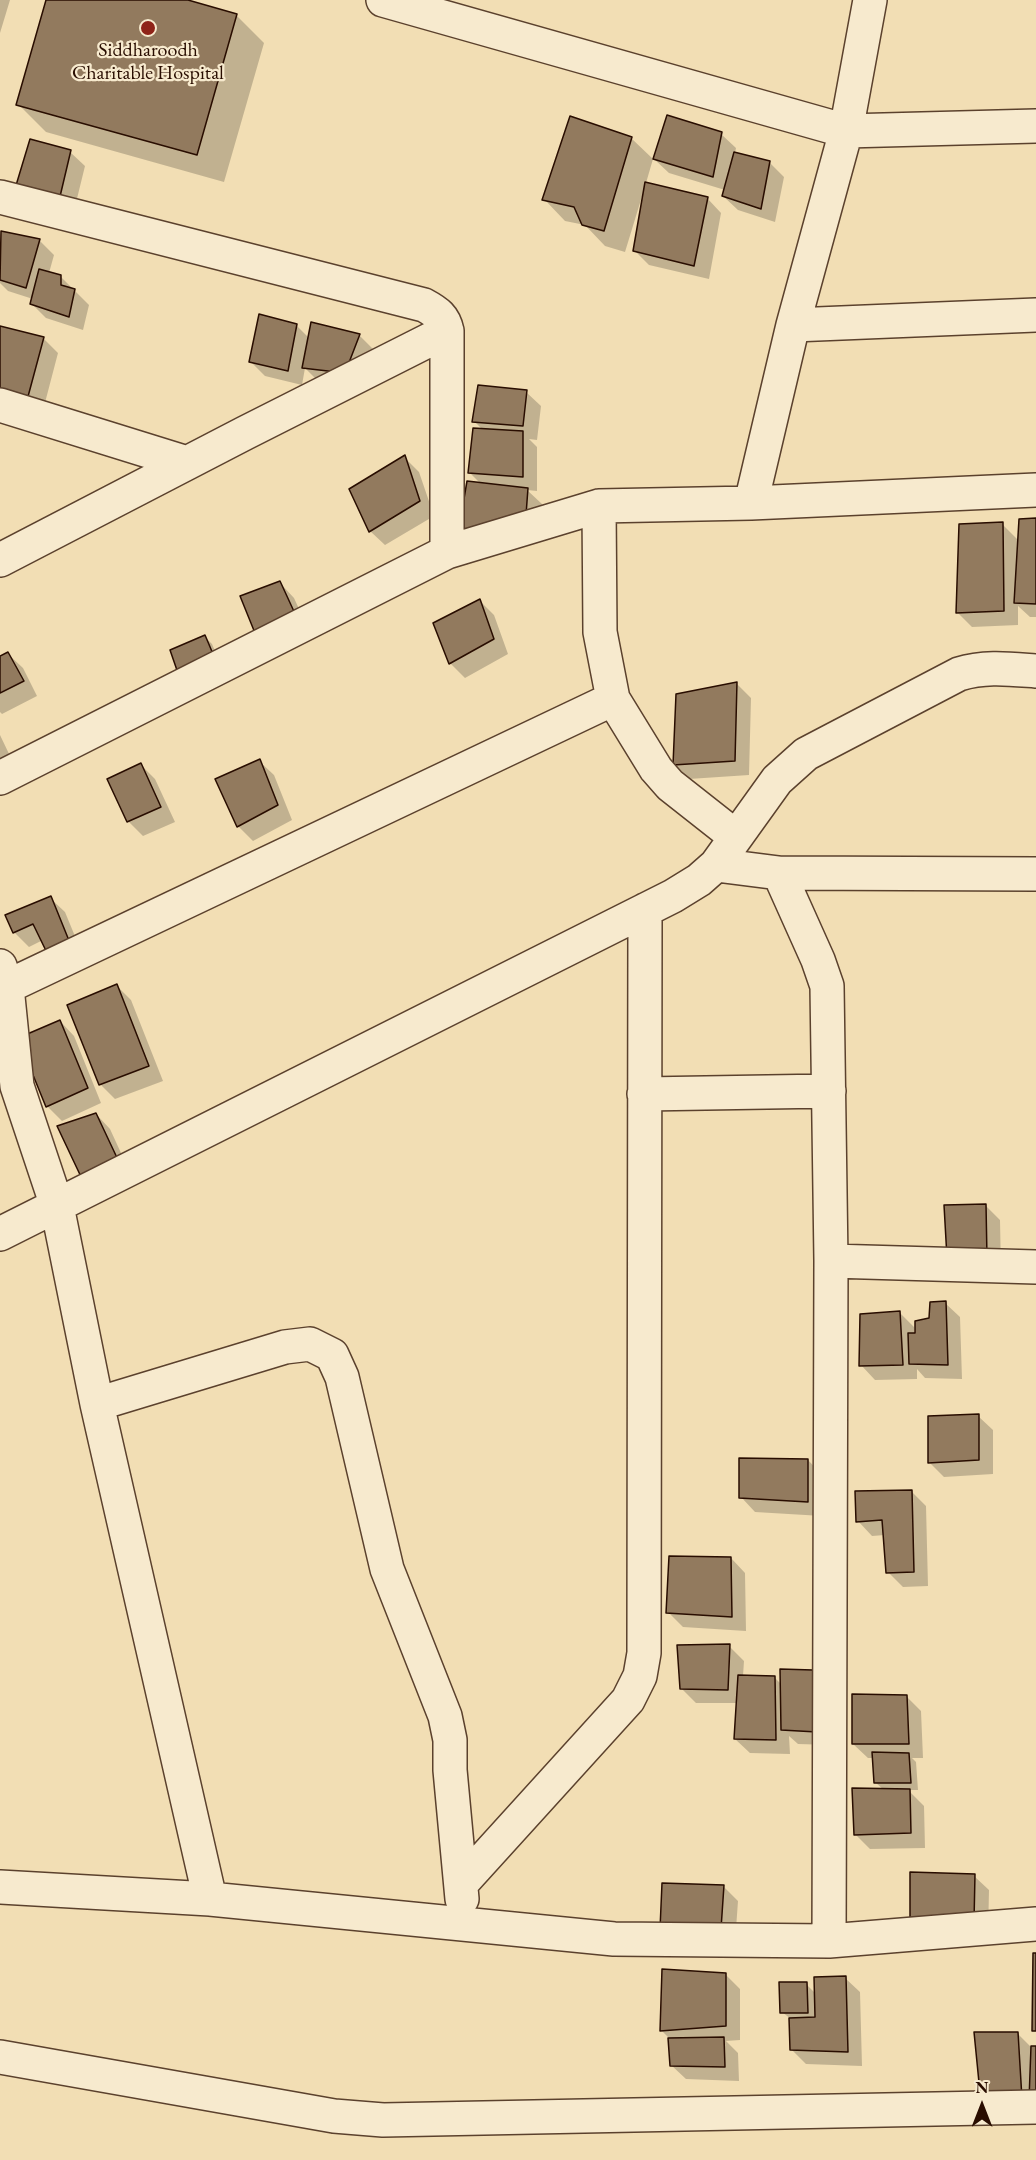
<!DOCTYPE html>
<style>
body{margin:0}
#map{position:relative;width:1036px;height:2160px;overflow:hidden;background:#f2deb4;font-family:"EB Garamond",serif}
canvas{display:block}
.north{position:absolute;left:952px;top:2076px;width:60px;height:60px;-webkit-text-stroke:4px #f7eace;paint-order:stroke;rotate:0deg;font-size:16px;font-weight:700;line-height:24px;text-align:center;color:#290d00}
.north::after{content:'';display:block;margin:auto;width:21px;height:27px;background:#290d00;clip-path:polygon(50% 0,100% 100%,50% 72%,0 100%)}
</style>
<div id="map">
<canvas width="1036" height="2160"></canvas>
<div class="north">N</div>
</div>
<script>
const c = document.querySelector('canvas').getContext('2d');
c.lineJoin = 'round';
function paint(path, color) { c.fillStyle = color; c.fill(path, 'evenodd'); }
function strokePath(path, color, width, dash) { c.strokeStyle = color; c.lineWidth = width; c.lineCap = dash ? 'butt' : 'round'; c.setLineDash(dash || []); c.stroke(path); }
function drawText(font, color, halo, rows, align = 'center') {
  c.font = font + ' "EB Garamond",serif'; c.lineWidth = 4.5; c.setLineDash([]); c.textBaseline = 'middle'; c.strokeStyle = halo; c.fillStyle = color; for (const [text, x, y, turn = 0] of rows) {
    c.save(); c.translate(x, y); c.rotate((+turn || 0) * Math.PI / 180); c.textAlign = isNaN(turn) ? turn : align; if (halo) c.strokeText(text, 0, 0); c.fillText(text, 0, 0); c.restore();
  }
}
const shadow = new Path2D(`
 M0,0H10L0,33Z
 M48,0H182L236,15L264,43L224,182L46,132L18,104Z
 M721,134L736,148L735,153L770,163L784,177L775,222L738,210L723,196L725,190L669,173L654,159Z
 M631,138L653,159L646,183L707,198L721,213L709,279L649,265L635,251L645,193H643L625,252L605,246L585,225L565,221L544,199Z
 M70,152L85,166L72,219L30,206Z
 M2,233L39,240L54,255L49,273L60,276L89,305L83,330L46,318L32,304L33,299L8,291L0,283V244Z
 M296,325L310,339L359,335L374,350L319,382L305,368L302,385L265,376L251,362Z
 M0,328L43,338L58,353L41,418L0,409Z
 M526,392L541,406L537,440L529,439L537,447V491L527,490L542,504L540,530L481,484L470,473L483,430L474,421Z
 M404,457L419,472L434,516L385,545L370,531Z
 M1036,520V617H1030L1018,606V625L972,627L958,613L1002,524L1019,541Z
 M280,583L294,598L310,633L242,597Z
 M480,601L494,615L508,654L465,678L450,663Z
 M205,637L212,644L222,668L188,685Z
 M8,654L23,668L37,696L2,714L0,712V657Z
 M737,684L751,698L749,775L689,779L674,764Z
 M0,735L21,779L0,791Z
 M259,761L274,775L292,820L253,841L238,826Z
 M141,765L155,779L175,822L143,836L128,821Z
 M50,898L65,912L86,963L43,940L29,947L14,932Z
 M117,986L131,1000L163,1081L115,1099L100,1084Z
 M60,1021L74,1036L101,1103L62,1121L47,1106Z
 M96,1114L110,1129L132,1177L99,1195Z
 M986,1206L1000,1220L1001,1272H963Z
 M945,1303L960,1317L962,1379L925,1378L917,1369V1379L875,1380L861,1365L899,1312L914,1327V1339Z
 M978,1416L993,1430V1474L944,1477L929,1462Z
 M808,1460L822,1475V1516L755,1512L741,1497Z
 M912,1492L926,1506L928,1586L903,1587L888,1572L885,1535L872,1536L858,1521Z
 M731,1558L745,1573L746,1631L683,1627L668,1612Z
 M729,1646L744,1661L743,1676L774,1677L782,1685L812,1672L827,1687L831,1745L798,1744L789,1736L790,1754L750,1753L735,1739L738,1703H696L681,1688Z
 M906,1696L921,1711L923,1758H912L916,1762L918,1790H908L924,1806L925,1848L870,1849L855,1834L884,1790L876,1783L874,1758H868L853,1744Z
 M974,1876L989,1890L988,1936L926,1940Z
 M724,1887L738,1901L735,1943H676Z
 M725,1974L740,1989V2040L726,2041L738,2053L739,2081L686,2079L671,2065L670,2039L661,2030Z
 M845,1978L860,1992L862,2066L806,2064L791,2049V2019L782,2012L806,1984L816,1994Z
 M975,2034H1018L1032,2048H1036V2113Z`);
const building = new Path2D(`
 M46,0H188L237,14L197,155L16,105Z
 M667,115L722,132L713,177L653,159Z
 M570,116L632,137L604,231L582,225L574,207L542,200Z
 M30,139L71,150L58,205L14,192Z
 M734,152L770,161L761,209L722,196Z
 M645,182L708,197L694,266L633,251Z
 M1,231L40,239L26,288L0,280Z
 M39,269L61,275V285L75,289L69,317L30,304Z
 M259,314L297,324L288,371L249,362Z
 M311,322L360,334L345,373L302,368Z
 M0,326L44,337L26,404L0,398Z
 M478,385L527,390L523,426L472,422Z
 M473,428L523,431V477L468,473Z
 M405,455L420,501L369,532L349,489Z
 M467,481L528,488L526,515L457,540Z
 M1036,518V604L1014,603L1019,519Z
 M1003,522L1004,611L956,613L959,524Z
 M280,581L297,618L257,638L240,596Z
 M480,599L494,639L449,664L433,623Z
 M205,635L216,661L180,679L170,650Z
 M8,652L24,681L0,693V656Z
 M737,682L735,761L673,765L676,694Z
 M260,759L278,805L237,827L215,779Z
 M141,763L161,807L127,822L107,779Z
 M51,896L72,948L50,959L33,924L13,933L5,915Z
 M117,984L149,1066L99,1085L67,1005Z
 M60,1020L88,1088L46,1107L18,1038Z
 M96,1113L119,1162L83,1181L57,1126Z
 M986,1204L987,1258H947L944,1205Z
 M946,1301L948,1365L909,1364L908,1333H915V1321L929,1318L930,1302Z
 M900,1311L903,1365L859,1366L860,1314Z
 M979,1414V1460L928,1463V1416Z
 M739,1458L808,1459V1502L739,1498Z
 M912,1490L914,1572L886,1573L882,1520L856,1522L855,1491Z
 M669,1556L731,1557L732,1617L666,1613Z
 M730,1644L728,1690L680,1689L677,1645Z
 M780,1669L813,1670L817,1732L781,1730Z
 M738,1675L775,1676L776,1740L734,1739Z
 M852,1694L907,1695L909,1744H852Z
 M872,1752L909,1753L911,1783H874Z
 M852,1788L910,1789L911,1833L854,1835Z
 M910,1872L975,1874L974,1922L910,1926Z
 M662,1883L724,1885L721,1929H660Z
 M1033,1953H1036V2031H1032Z
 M662,1969L726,1973V2026L660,2031Z
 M846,1976L848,2052L790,2050L789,2018L815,2017L814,1977Z
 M779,1982H807L808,2013H780Z
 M974,2032H1018L1022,2099L981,2103Z
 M724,2037L725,2067L670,2066L668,2038Z
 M1031,2046H1036V2100H1029Z`);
const minor = new Path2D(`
 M383,0L846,131L1036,126
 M0,197L424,305C437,312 444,317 447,331V552
 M793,325L1036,315
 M0,405L187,463
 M751,503L793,325L846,131L870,0
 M599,506L600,632L613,699L656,769L670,785L736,837
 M0,560L245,433L447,331
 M0,778L447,552L599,506L751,503L1036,490
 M716,865L779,873L1036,874
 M779,873L818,960L827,986L831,1261L829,1941
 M0,966L7,987L17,1086L57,1206L97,1404L210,1899
 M0,990L613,699
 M644,1094L829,1091
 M0,1234L673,896L699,880L716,865L777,780L806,754L959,674C985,666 1009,669 1036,671
 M831,1261L1036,1267
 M97,1404L285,1347L310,1344L332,1355L342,1377L387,1569L445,1716L450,1740V1770L462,1899
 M461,1884L628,1700L640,1676L644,1653L645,910
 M0,1887L210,1899L614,1939L829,1941L1036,1924
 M0,2057L334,2116L383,2120L1036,2107`);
const markers = [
 [148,28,8,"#8f2418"]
];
const poiNames = [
 ["Siddharoodh",148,51],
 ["Charitable Hospital",148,74]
];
paint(shadow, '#0003');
paint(building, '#927a5e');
strokePath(building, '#290d00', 1.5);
strokePath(minor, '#5b412d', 36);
strokePath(minor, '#f7eace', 33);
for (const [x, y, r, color] of markers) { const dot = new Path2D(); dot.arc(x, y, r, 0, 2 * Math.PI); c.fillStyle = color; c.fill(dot); strokePath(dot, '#f7eace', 2); }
drawText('20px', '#290d00', '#f7eace', poiNames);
</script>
